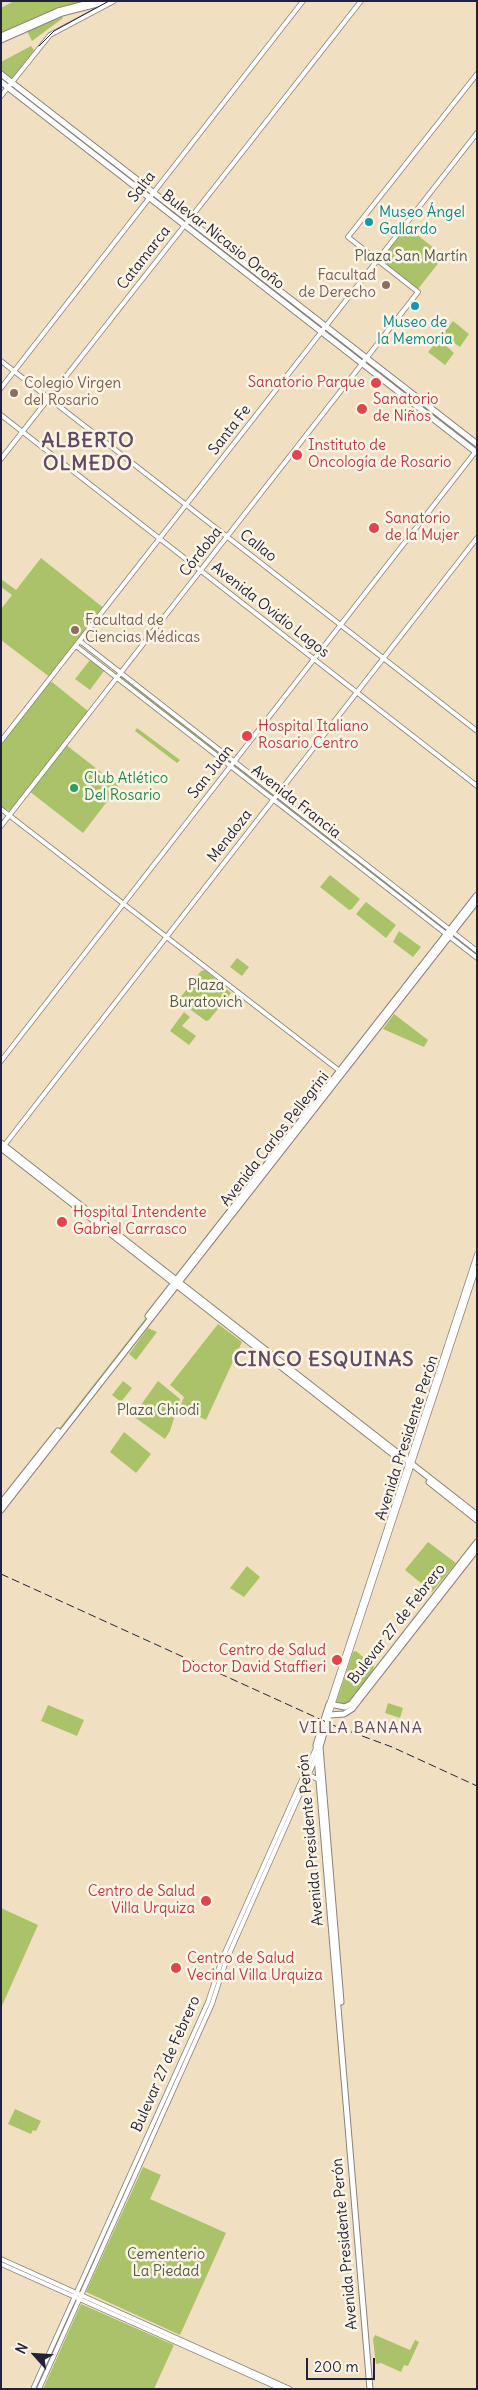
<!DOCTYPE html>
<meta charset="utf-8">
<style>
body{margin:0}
#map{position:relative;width:478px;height:2390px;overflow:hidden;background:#f0e0c1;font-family:Delius,sans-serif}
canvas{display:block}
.frame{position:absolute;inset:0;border:2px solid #22223b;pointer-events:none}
.north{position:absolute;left:10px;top:2330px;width:50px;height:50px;-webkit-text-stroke:4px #fcf5e5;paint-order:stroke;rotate:296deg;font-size:14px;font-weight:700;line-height:20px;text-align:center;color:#22223b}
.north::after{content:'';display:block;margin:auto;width:18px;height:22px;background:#22223b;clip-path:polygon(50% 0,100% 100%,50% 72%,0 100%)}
.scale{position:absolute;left:306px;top:2358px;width:69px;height:22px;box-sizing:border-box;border:2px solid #22223b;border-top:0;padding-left:6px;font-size:15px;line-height:18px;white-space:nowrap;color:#22223b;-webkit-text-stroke:4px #fcf5e5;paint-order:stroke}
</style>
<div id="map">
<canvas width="478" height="2390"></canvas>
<div class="frame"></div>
<div class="north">N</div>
<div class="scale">200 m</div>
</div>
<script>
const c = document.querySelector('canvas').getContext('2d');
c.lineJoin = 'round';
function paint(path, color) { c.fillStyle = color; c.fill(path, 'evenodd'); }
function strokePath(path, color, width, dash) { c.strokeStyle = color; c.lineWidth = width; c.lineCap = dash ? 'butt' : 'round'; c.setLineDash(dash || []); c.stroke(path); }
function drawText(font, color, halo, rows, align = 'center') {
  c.font = font + ' Delius,sans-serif'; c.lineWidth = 5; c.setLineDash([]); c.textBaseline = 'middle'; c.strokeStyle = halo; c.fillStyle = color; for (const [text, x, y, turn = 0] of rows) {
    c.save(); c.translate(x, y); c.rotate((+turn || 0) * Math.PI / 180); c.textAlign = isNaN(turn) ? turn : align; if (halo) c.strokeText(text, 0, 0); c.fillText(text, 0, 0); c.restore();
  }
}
const green = new Path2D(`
 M14,1H88L57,8L1,32V8Z
 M61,16L63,18L32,41L27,31Z
 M31,46L34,50L12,80L1,72V62Z
 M12,82L477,444V453L8,87Z
 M406,226L444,256L418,289L379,258Z
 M453,321L469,334L460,347L442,335Z
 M439,339L454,353L445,365L428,352Z
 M41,558L105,609L51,678L1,640V609L12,595L1,587V579L16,590Z
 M90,660L104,671L90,690L75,679Z
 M121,673L477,951V958L449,937L1,1510V1503L446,935L118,677Z
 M49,682H52L88,711L10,811L1,807V744Z
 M137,728L180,760L177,763L135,731Z
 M65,744L119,786L83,833L29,791Z
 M330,875L360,899L352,909L349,910L320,887Z
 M366,902L396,925L386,938L356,914Z
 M399,931L421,947L413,957L393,942Z
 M237,958L249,967L242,976L230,967Z
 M205,970L231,993L209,1020L206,1021L180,1002V998L201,971Z
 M184,1012L190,1017L182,1026L196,1036L189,1045L170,1031Z
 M394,1014L428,1040L424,1047L383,1029Z
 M218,1324L242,1342L206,1420L180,1407L184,1397L170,1385Z
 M148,1328L157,1332L136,1360L129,1354Z
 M123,1381L132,1388L121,1402L112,1395Z
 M158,1381L180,1399L170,1431L165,1439L133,1416Z
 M124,1432L151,1454L136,1473L110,1452Z
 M428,1542L456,1563L432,1592L405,1570Z
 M247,1566L260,1577L244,1597L230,1588Z
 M356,1651L374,1666L373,1670L349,1703H336L353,1652Z
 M388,1703L403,1708L400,1718L385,1713Z
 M48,1705L84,1720L77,1736L41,1721Z
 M1,1908L38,1925L1,2008Z
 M15,2109L41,2121L36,2131L33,2130L31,2134L8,2124Z
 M143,2167L161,2175L150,2199L226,2233L180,2335L86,2292Z
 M81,2304L174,2345L154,2389H43Z
 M375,2335L410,2350L415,2340L419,2342L408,2366L404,2365L401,2372L381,2363L376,2364L373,2339Z`);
const secondary = new Path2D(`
 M1,96L50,35L114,1
 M1,361L477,731
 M1,388L303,1
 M1,415L477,786
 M1,459L361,1
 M80,641L477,951
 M76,646L477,958
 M1,741L477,133
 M1,809L341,1072
 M1,826L418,292L348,237L477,74
 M1,1061L476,451
 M3,1147L477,538
 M329,1704L477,1254
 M329,1715L477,1267
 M307,1774L321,1781
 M1,2259L290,2389
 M1,2264L281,2389
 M33,2389L208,2002L222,1959L316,1748
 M39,2389L212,2004L226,1961L316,1758`);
const primary = new Path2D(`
 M1,36L58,11L96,1
 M1,40L62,13L109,1
 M1,74L477,444
 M1,82L477,453
 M1,1143L477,1515
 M1,1148L399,1459
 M148,1316L477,895
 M429,1482L477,1520
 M1,1503L58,1431
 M1,1510L477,901
 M341,2002L320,1747L329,1715L344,1714L352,1709L477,1549
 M370,2389L316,1745L329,1704L345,1707L351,1704L477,1542`);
const tram = new Path2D(`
 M39,46L54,31L109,1`);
const rail = new Path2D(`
 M1,1574L335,1726L392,1747L477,1786`);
const markers = [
 [369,222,5,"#0f9aa8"],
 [386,285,5,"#8d6e63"],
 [415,306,5,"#0f9aa8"],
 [376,383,6,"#e0444e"],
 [14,393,5,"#8d6e63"],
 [362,409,6,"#e0444e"],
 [297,455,6,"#e0444e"],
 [374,528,6,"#e0444e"],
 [75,630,5,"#8d6e63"],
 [247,736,6,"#e0444e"],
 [74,788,5,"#2e9e5b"],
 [62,1222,6,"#e0444e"],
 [337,1660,6,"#e0444e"],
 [206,1901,6,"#e0444e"],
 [176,1968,6,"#e0444e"]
];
const streetNames = [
 ["Salta",142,187,-52],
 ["Bulevar Nicasio Oroño",223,240,38],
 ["Catamarca",144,258,-52],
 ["Santa Fe",230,430,-52],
 ["Callao",258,546,38],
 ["Córdoba",201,552,-52],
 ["Avenida Ovidio Lagos",270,610,38],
 ["San Juan",211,772,-52],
 ["Avenida Francia",296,802,38],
 ["Mendoza",230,836,-52],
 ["Avenida Carlos Pellegrini",275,1139,-52],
 ["Avenida Presidente Perón",407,1438,-72],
 ["Bulevar 27 de Febrero",397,1624,-52],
 ["Avenida Presidente Perón",311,1840,-95],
 ["Bulevar 27 de Febrero",166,2064,-66],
 ["Avenida Presidente Perón",345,2244,-95]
];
const cultureNames = [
 ["Museo Ángel",379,213],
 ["Gallardo",379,230],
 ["Museo de",415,323,"center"],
 ["la Memoria",415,340,"center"]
];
const parkNames = [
 ["Plaza San Martín",411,257],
 ["Plaza",206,986],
 ["Buratovich",206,1003],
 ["Plaza Chiodi",158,1411],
 ["Cementerio",166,2255],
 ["La Piedad",166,2272]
];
const educationNames = [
 ["Facultad",376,276,"right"],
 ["de Derecho",376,293,"right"],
 ["Colegio Virgen",24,384],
 ["del Rosario",24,401],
 ["Facultad de",85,621],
 ["Ciencias Médicas",85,638]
];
const healthNames = [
 ["Sanatorio Parque",365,383,"right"],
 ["Sanatorio",373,400],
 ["de Niños",373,417],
 ["Instituto de",308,446],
 ["Oncología de Rosario",308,463],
 ["Sanatorio",385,519],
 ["de la Mujer",385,536],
 ["Hospital Italiano",258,727],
 ["Rosario Centro",258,744],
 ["Hospital Intendente",73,1213],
 ["Gabriel Carrasco",73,1230],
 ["Centro de Salud",326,1651,"right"],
 ["Doctor David Staffieri",326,1668,"right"],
 ["Centro de Salud",195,1892,"right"],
 ["Villa Urquiza",195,1909,"right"],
 ["Centro de Salud",187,1959],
 ["Vecinal Villa Urquiza",187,1976]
];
const leisureNames = [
 ["Club Atlético",84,779],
 ["Del Rosario",84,796]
];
const neighbourhoodNames = [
 ["VILLA BANANA",361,1728]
];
const districtNames = [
 ["ALBERTO",88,441],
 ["OLMEDO",88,464],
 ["CINCO ESQUINAS",324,1360]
];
paint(green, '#aac368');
strokePath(secondary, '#89817e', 5.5);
strokePath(primary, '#89817e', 7);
strokePath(secondary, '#fff', 4);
strokePath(primary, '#fff', 5);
strokePath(tram, '#22223b', 1);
strokePath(rail, '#22223b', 1, [8, 4]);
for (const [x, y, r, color] of markers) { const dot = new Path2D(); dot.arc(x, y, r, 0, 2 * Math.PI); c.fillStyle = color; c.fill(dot); strokePath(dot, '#fcf5e5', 2); }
drawText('15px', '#22223b', '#fcf5e5', streetNames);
drawText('15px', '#0d838f', '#fcf5e5', cultureNames, 'left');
drawText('15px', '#525a4b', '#fcf5e5', parkNames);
drawText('15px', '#785e54', '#fcf5e5', educationNames, 'left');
drawText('15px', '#be3a42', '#fcf5e5', healthNames, 'left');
drawText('15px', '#27864d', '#fcf5e5', leisureNames, 'left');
c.letterSpacing = '1px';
drawText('16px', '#614a62', '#fcf5e5', neighbourhoodNames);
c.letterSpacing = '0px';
c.letterSpacing = '1px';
drawText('bold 20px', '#614a62', '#fcf5e5', districtNames);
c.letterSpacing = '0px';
</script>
